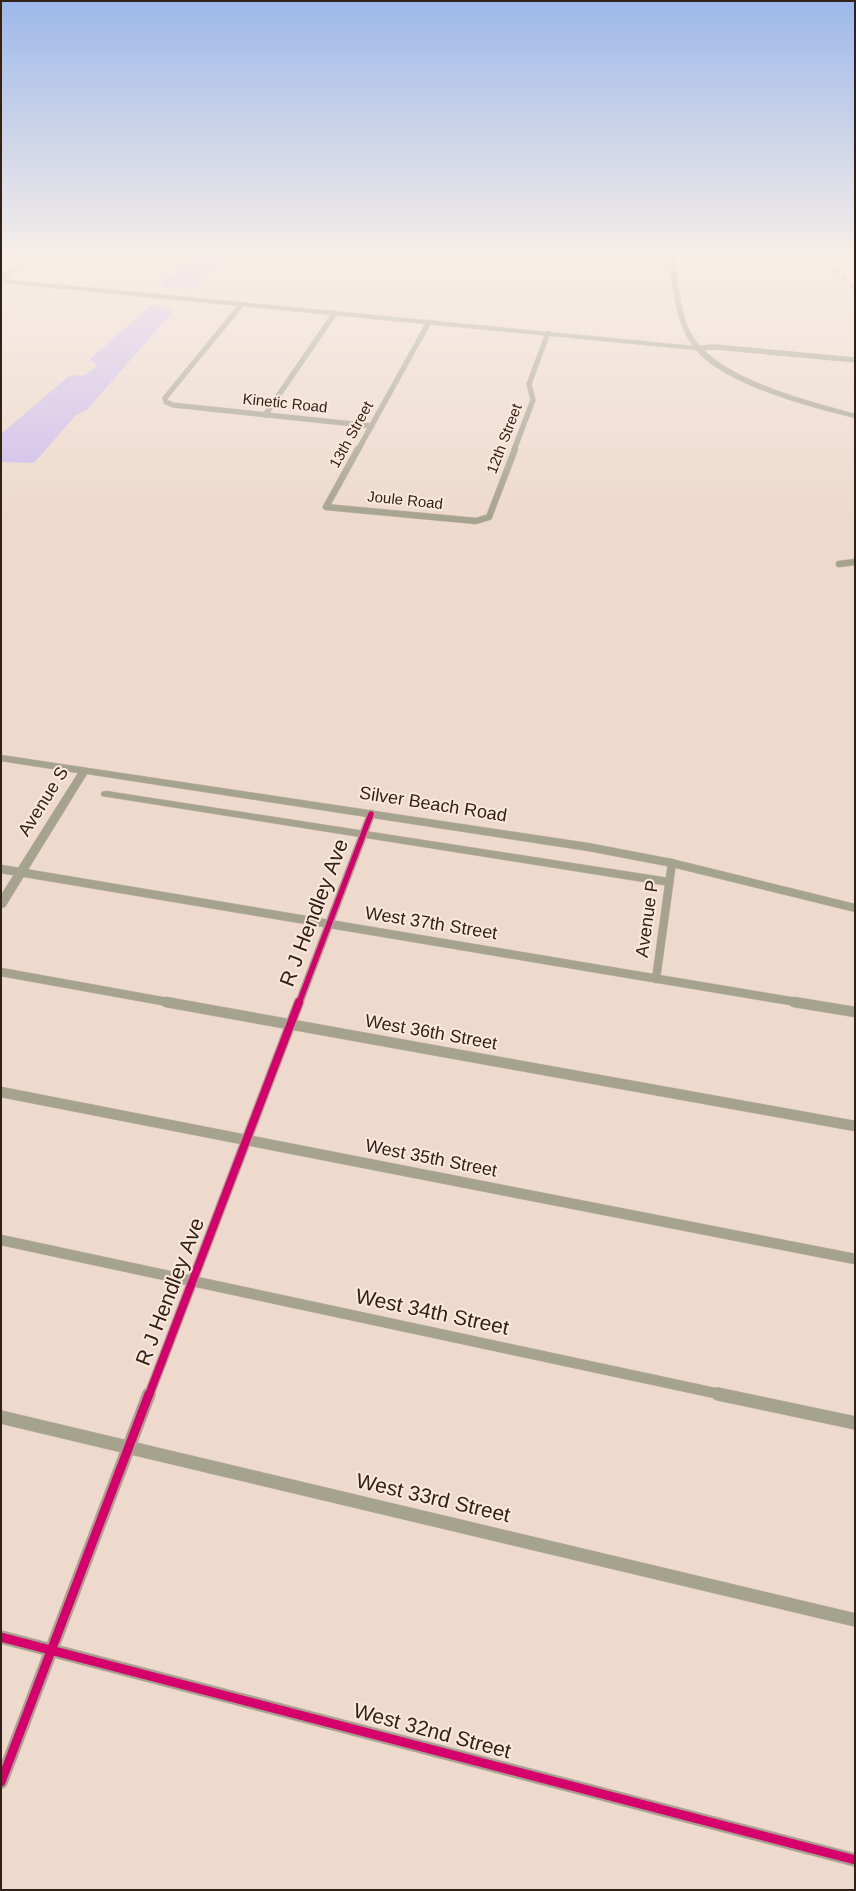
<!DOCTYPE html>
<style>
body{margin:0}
#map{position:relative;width:856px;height:1891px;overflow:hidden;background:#eedacd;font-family:Helvetica,sans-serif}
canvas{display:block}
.frame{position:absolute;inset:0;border:2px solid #322117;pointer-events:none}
</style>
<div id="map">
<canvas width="856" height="1891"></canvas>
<div class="frame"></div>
</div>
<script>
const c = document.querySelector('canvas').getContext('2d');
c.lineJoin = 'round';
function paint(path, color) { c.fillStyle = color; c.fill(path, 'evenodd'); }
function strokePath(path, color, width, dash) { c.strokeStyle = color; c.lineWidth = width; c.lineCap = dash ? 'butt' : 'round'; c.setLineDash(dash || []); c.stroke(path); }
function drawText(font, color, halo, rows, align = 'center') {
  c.font = font + ' Helvetica,sans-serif'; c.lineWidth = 4; c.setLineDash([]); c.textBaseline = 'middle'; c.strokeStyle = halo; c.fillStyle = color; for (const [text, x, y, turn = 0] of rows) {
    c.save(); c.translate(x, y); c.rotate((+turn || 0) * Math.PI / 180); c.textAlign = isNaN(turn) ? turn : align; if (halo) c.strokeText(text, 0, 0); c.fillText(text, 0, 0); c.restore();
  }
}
const water = new Path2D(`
 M194,257H224L195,289L156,286Z
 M150,306L174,310L87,410L76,415L34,463L1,462V434L69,376L85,375L97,366L90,359Z`);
const minorFar4 = new Path2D(`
 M241,305L165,398L166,402L173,405L372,426
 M697,348L715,347L855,360
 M265,415L335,313
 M358,450L429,322
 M514,450L533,400L529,384L548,333`);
const minorFar3 = new Path2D(`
 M358,449L326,507L476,521L489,517L515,449
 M839,564L855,562`);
const minorFar2 = new Path2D(`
 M1,869L802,1003
 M1,972L173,1003
 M656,979L672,863
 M299,1003L371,814`);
const minorFar1 = new Path2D(`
 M166,1002L855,1126
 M794,1002L855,1012
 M1,1092L855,1259
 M1,1240L724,1395
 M149,1395L299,1002`);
const minor = new Path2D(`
 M718,1394L855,1423
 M1,1417L855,1620
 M1,1637L855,1860
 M1,1782L149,1394`);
const tertiary = new Path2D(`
 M31,257H38L1,279V274Z
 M668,257H674C679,282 679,313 692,335C717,379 809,401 855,414V418C811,407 725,385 696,350L1,283V279L693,346C674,320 674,287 668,257Z
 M1,755L588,843L672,859L855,904V912L672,867L588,851L87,774L5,907L1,908V895L78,773L1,761Z
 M106,791L669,878L674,882L669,886L102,796L101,794L102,792Z`);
const rail = new Path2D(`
 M823,257L855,289`);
const cyclewayFar2 = new Path2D(`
 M299,1003L371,814`);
const cyclewayFar1 = new Path2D(`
 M149,1395L299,1002`);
const cycleway = new Path2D(`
 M1,1637L855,1860
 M1,1782L149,1394`);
const farStreetnames = [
 ["Kinetic Road",285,404,6],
 ["13th Street",352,435,-61],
 ["12th Street",505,439,-69],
 ["Joule Road",405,501,6]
];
const streetNames = [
 ["Avenue S",44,802,-58],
 ["Silver Beach Road",433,805,9],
 ["Avenue P",648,919,-82],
 ["West 37th Street",431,924,9],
 ["West 36th Street",431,1033,10],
 ["West 35th Street",431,1159,11]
];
const nearStreetnames = [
 ["R J Hendley Ave",315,913,-69],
 ["R J Hendley Ave",171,1292,-69],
 ["West 34th Street",432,1313,12],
 ["West 33rd Street",433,1499,13],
 ["West 32nd Street",432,1732,15]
];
paint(water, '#cebdec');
strokePath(minorFar4, '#c6b6ab', 5.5);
strokePath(minorFar3, '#c6b6ab', 7);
strokePath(minorFar2, '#c6b6ab', 9);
strokePath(minorFar1, '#c6b6ab', 11);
strokePath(minor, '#c6b6ab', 14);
strokePath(tertiary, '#c6b6ab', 1);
strokePath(minorFar4, '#a5a28d', 5);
strokePath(minorFar3, '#a5a28d', 6);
strokePath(minorFar2, '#a5a28d', 8);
strokePath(minorFar1, '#a5a28d', 10);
strokePath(minor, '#a5a28d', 13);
paint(tertiary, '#a5a28d');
strokePath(rail, '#aba393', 3);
strokePath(rail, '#fbe8dd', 2, [5.5]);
strokePath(cyclewayFar2, '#d6006c', 5.5);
strokePath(cyclewayFar1, '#d6006c', 8);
strokePath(cycleway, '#d6006c', 9);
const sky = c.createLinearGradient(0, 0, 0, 522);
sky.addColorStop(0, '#9db8ea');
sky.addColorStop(0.49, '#f7eee8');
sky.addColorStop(1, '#f7eee800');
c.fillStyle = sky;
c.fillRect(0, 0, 856, 522);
drawText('15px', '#322117', '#fbe8dd', farStreetnames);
drawText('18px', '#322117', '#fbe8dd', streetNames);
drawText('21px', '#322117', '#fbe8dd', nearStreetnames);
</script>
